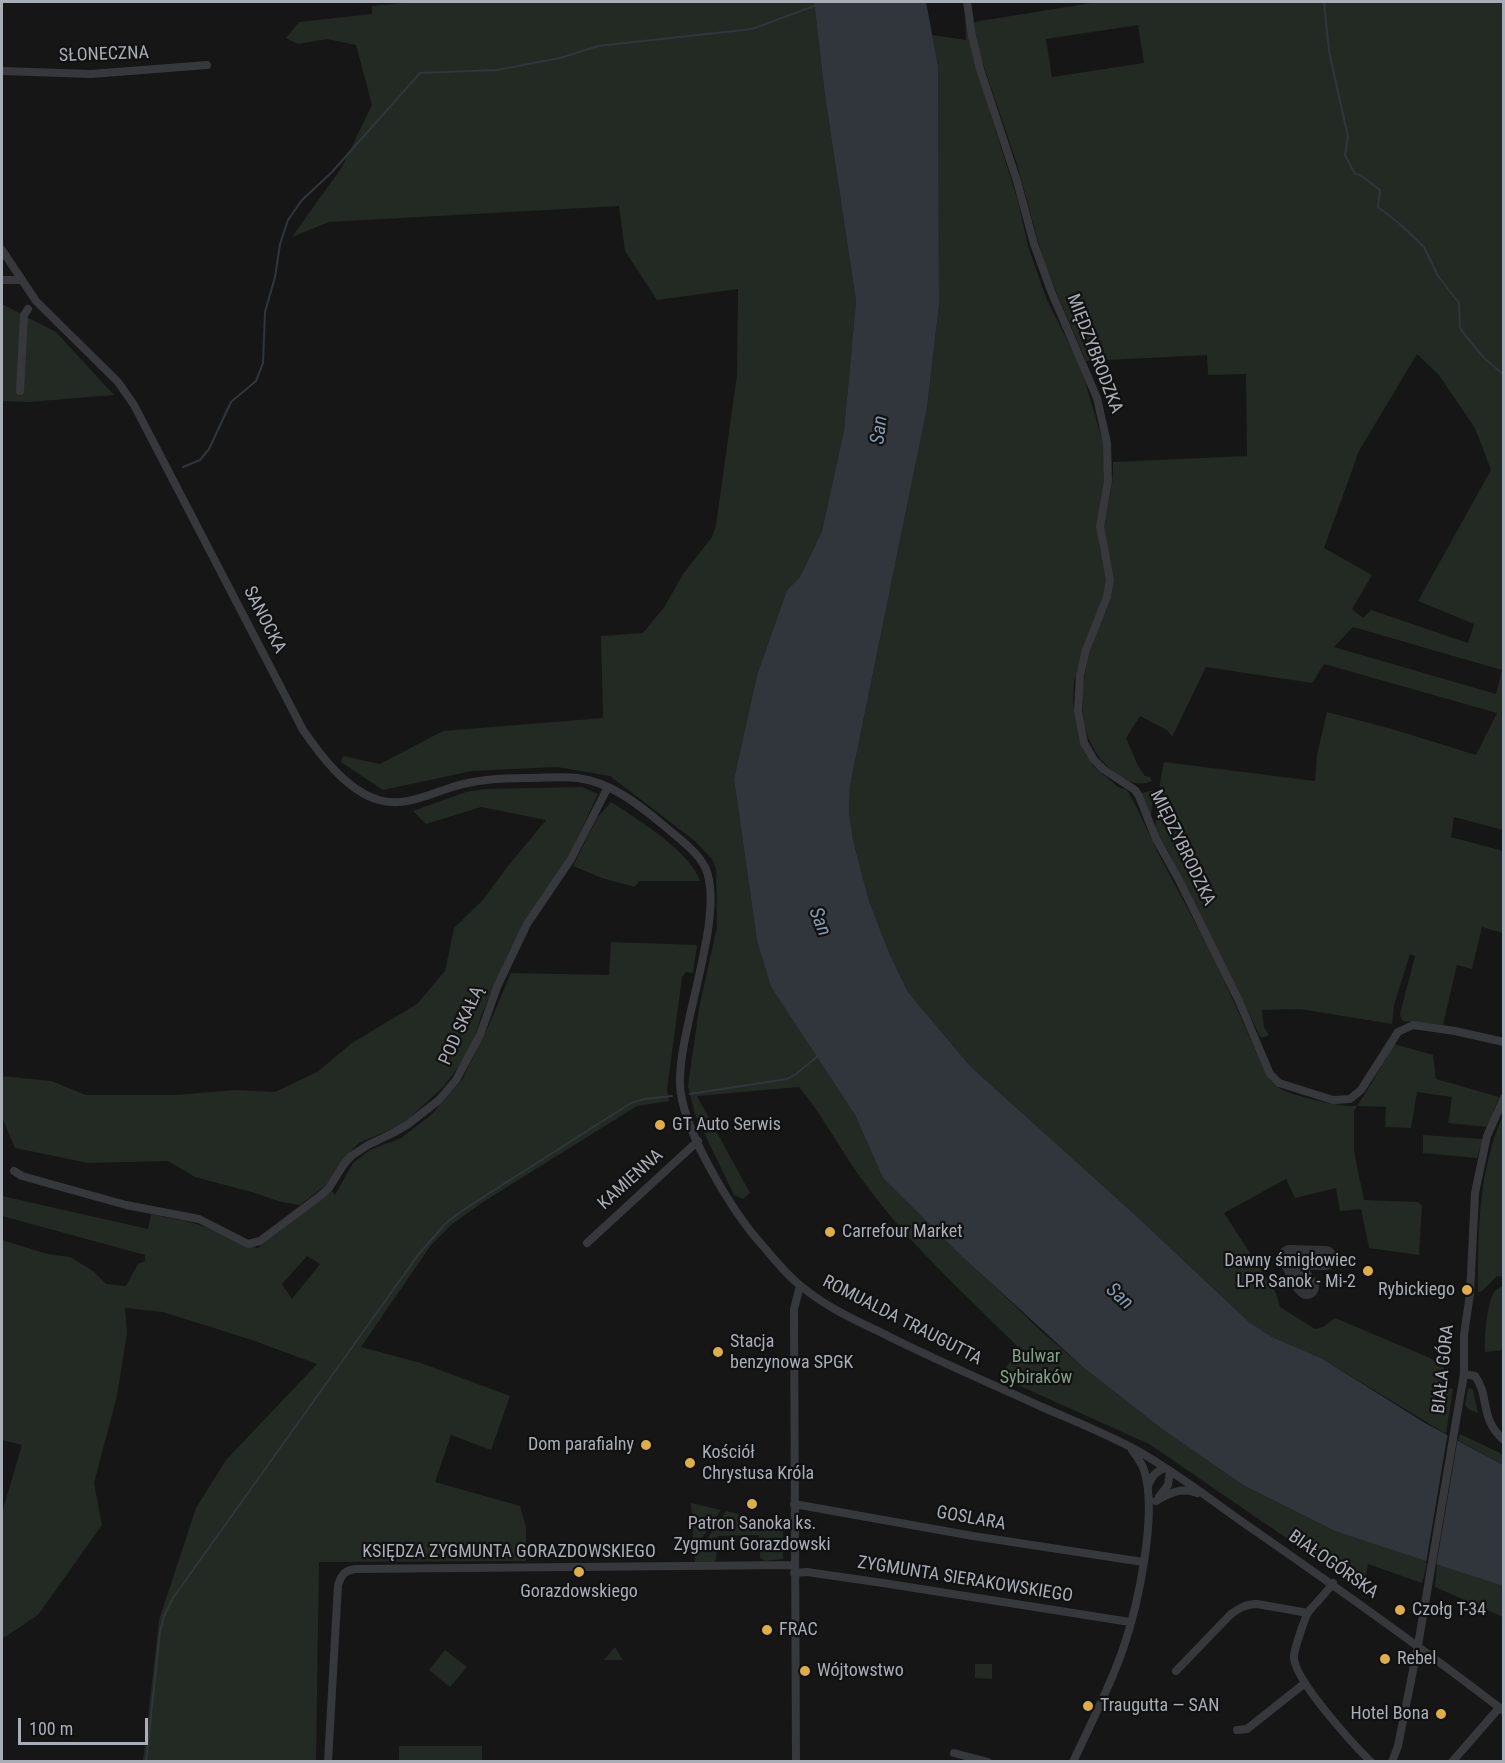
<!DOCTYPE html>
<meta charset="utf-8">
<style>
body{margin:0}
#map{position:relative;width:1505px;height:1763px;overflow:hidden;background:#161617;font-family:"Roboto Condensed",sans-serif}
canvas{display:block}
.frame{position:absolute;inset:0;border:3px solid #a9adb6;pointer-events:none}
.scale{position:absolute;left:18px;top:1718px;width:130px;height:27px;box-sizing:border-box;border:3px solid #a9adb6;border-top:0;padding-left:8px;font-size:18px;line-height:21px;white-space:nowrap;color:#a9adb6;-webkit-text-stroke:4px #111112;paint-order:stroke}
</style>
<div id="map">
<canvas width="1505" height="1763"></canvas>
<div class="frame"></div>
<div class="scale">100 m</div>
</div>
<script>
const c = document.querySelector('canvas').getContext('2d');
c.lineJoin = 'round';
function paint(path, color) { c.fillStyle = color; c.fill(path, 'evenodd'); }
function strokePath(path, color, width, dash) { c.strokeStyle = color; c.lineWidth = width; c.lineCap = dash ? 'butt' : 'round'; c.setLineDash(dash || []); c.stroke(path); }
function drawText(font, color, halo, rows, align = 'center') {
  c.font = font + ' "Roboto Condensed",sans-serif'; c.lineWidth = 4.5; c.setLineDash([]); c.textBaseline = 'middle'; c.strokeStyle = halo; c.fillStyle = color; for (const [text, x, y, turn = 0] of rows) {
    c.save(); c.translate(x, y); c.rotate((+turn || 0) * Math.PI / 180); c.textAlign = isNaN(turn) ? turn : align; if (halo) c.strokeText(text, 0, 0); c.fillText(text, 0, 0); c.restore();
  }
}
const green = new Path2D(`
 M413,2H814L825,96L856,301L844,430L822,531L800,577L787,590L757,675L734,779L757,941L771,987L855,1115L883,1178L1042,1332L1084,1368L1162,1429L1243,1485L1335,1531L1428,1560L1422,1583L1368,1564L1366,1575L1358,1587L1149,1444L1000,1377L1019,1348C967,1296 910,1245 866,1185C842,1154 825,1118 799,1087L697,1096L750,1193L743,1199L734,1195L695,1114L688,1086L699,1008L717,927L716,869L712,859L695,841L610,776L557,767L472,771L383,790L341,762L343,756L380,764L443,731L603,718L601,636L643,633L665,606L683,574L712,537L716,525L737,375L738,289L657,300L625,251L619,206L329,222L292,237L342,167L372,105L356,45L327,39L298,44L286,38L299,22L372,14V6Z
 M1097,2H1503V830L1454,817L1451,837L1503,851V933L1482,927L1472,969L1457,965L1443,1025L1402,1021L1400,1014L1415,956L1410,954L1394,1005L1392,1024L1300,1009L1262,1010L1264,1027L1269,1035L1261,1038L1168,851C1162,844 1158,838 1156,830C1154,817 1161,776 1164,762L1315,781L1317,755L1327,712L1392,729L1476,755L1497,713L1324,664L1312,683L1206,667L1172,737L1167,730L1140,716L1126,738L1138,766L1145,776L1150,777L1152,781C1136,788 1123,779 1111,769C1072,737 1080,681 1094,638C1099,623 1110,607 1112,592C1116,569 1105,551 1104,529C1103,515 1109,503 1111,489C1113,480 1113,471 1113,462L1247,456L1246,374L1208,375L1207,355L1086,361L1044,263L1017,164L978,49L974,22ZM1138,25L1144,63L1052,77L1046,39ZM1417,354L1438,374L1475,428L1491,470L1418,601L1474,624L1468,643L1371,610L1363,618L1352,609L1372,575L1324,548L1359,451ZM1353,627L1502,670L1496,694L1334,647Z
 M965,16L993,122L1018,201L1028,246L1047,300L1081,367L1104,446L1105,475L1097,522L1100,549L1106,574V590L1078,666L1074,682L1073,702L1078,732L1083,749L1093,766L1118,787L1127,790L1139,812L1157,851L1215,960L1267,1076C1271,1081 1275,1086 1281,1089C1297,1097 1339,1107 1357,1106L1371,1084L1394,1044L1433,1055L1436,1079L1499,1097L1487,1127L1448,1123L1452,1097L1417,1092L1411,1128L1385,1127L1386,1107L1357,1106L1354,1111V1151L1364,1200L1418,1202L1422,1205L1419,1255L1369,1248L1361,1209L1340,1211L1336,1188L1295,1198L1286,1179L1224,1213L1276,1293L1280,1307L1315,1329L1323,1327L1335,1318L1430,1358L1445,1369L1442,1386L1453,1389L1446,1434L1321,1358L1272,1337L1249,1322L1133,1213L970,1066L908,992L890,955L869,901L853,840L849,812L850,786L927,408L939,305L938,66L932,35L966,40Z
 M2,304L56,332L114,395L29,402L2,401Z
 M582,787L598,794L571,851L510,950L481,1016L474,1040L462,1062L444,1086L403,1124L359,1143L350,1152L332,1180L300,1205L281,1202L255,1193L195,1177L168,1161L88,1163L15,1148L2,1117V1076L51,1081L86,1095H177L235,1090L275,1092L317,1072L352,1043L417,1004L445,971L454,928L483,900L508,866L546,820L481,807L426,824L413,811L466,792L485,789Z
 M1154,790L1151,817L1142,793Z
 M611,802C637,819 691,852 700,881H639L635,887L602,878L573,866L597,818Z
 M611,942L697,945L693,973L686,972L682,977L667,1090L669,1101L637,1106L483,1202L451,1225L431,1245L361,1347L421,1363L510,1396L491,1450L451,1435L435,1482L520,1506L526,1527V1561L319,1562L316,1761H143L159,1620L196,1508L226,1460L317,1364L252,1340L163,1312L125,1308L127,1333L117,1396L94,1483L102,1525L38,1615L2,1639V1513L22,1445L2,1440V1240L47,1254L70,1257L93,1271L106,1284L126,1286L138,1264L145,1261V1255L2,1216V1196L148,1229L151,1214C165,1218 180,1219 193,1223C216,1229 235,1245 258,1248L332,1191L335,1195L353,1163L370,1150L401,1138L431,1115L462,1080L488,1027L511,973L609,975ZM307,1256L320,1264L292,1299L282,1284Z
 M1503,1115V1277L1497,1276L1482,1291L1478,1292C1478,1231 1478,1172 1503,1115Z
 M1423,1135L1483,1139L1477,1158L1423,1153Z
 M1503,1286V1352V1350L1485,1352C1484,1340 1487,1300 1495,1291C1497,1289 1501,1287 1503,1286Z
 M1470,1388L1473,1390L1478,1413L1468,1409L1465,1405L1468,1389Z
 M1460,1434L1500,1453L1503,1456V1465L1458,1440Z
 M691,1503L721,1510L694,1550Z
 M726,1511L766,1521L768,1524L783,1528V1559L765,1561L760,1558L759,1535L718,1536L716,1560L714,1562L695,1563V1556Z
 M1437,1563L1503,1586V1617L1435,1587Z
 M615,1647L623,1660H604Z
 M445,1650L467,1667L450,1687L429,1670Z
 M975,1664H992V1679L975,1678Z
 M399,1746H482V1761H399Z`);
const water = new Path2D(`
 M814,2H926L938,66L939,305L927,408L850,786L849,812L853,840L869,901L890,955L908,992L970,1066L1133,1213L1249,1322L1272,1337L1321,1358L1425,1423L1503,1465V1586L1335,1531L1243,1485L1162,1429L1084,1368L964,1258L883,1178L855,1115L771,987L757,941L734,779L757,675L787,590L800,577L822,531L844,430L856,301L825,96Z`);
const pier = new Path2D(`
 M1448,1432L1458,1437L1436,1566L1426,1563Z`);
const stream = new Path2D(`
 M1324,2L1329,51L1348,137L1345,155L1355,174L1360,175L1380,190L1378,207L1400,224L1424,247L1438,276L1459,303L1460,328L1465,335L1483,357L1504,375
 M183,467L200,460L209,449L231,402L256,381L263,363L265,312L275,277L280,244L288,220L302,200L332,172L420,73L497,70L560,58L598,46L752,29L817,5
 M690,1094L787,1079L796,1074L819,1055
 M146,1762L160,1632L164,1616L173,1598L418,1255L445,1224L463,1210L631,1103L644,1099L672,1096`);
const taxiway = new Path2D(`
 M1307,1287L1303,1283L1290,1257L1325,1258`);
const minor = new Path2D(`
 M967,2L972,36L980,69L1017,181L1034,244L1051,291L1097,398L1107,443L1108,481L1100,526L1110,580L1107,597L1086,650L1080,675L1078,711L1084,743L1094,760L1103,769L1135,790L1139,796L1156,839L1178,878L1239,1001L1270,1074L1279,1083L1333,1100L1350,1099L1361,1090L1398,1032L1413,1025L1455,1031L1504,1042
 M2,71L91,74L207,65
 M2,250L36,301L118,382L134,405L303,730C321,756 347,791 379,800C405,808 431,793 456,786C479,779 501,778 525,778C543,778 561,776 578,778C610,782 638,804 662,824C677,837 696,850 705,867C727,913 678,1028 680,1084C681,1128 733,1213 763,1246C776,1261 790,1279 806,1290C831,1310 862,1323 890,1337C940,1362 992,1384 1042,1407C1074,1421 1107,1434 1138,1451C1179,1474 1216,1504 1254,1530C1339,1589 1422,1648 1504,1711
 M2,280H20
 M20,391L24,315L28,309
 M14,1171L22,1176L126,1205L199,1219L248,1244L260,1241L320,1196L329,1188L344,1164L351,1156L368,1145L393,1133L407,1125L439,1100L456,1080L480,1035L497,987L527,924L571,859L608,787
 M587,1243L698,1141
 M1464,1374L1475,1376C1490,1396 1479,1419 1504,1440
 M1148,1486C1152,1476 1155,1472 1165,1468
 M1159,1497L1168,1485L1170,1471
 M1156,1501C1170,1493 1181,1487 1197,1493
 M794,1504L973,1536L1143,1562
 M794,1573L807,1572L883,1583L1130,1622
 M1333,1583C1326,1593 1317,1602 1309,1611C1304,1619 1296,1645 1294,1655C1291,1677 1354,1745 1371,1762
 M1176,1671L1230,1615C1239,1608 1246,1604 1257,1604L1308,1613
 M1237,1730L1247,1729L1305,1683
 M954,1753L988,1762
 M328,1762L338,1585C342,1574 344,1571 355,1569L794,1565
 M796,1762L794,1309L800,1286
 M1073,1762C1090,1725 1110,1687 1123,1649C1138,1606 1158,1513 1144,1470C1142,1463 1136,1456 1132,1450
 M1392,1762L1398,1746L1418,1645L1464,1374V1335L1470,1294L1475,1193L1487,1136L1504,1098
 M1452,1762L1499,1708`);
const markers = [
 [660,1125,6,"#ddae49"],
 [830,1232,6,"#ddae49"],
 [1368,1271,6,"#ddae49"],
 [1467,1290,6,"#ddae49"],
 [718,1352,6,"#ddae49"],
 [646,1445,6,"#ddae49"],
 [690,1463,6,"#ddae49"],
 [752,1504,6,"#ddae49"],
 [579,1572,6,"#ddae49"],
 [1400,1610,6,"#ddae49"],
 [767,1630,6,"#ddae49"],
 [1385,1659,6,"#ddae49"],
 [805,1671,6,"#ddae49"],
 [1088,1706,6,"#ddae49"],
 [1441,1714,6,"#ddae49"]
];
const streetNames = [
 ["SŁONECZNA",104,55,-2],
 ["MIĘDZYBRODZKA",1094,354,69],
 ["SANOCKA",264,620,63],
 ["MIĘDZYBRODZKA",1182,848,64],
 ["POD SKAŁĄ",462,1026,-66],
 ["KAMIENNA",631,1180,-42],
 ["ROMUALDA TRAUGUTTA",902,1321,27],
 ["BIAŁA GÓRA",1444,1369,-84],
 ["GOSLARA",971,1519,10],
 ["KSIĘDZA ZYGMUNTA GORAZDOWSKIEGO",509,1552],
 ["BIAŁOGÓRSKA",1333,1565,35],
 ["ZYGMUNTA SIERAKOWSKIEGO",965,1580,9]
];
const poiNames = [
 ["GT Auto Serwis",672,1125],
 ["Carrefour Market",842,1232],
 ["Dawny śmigłowiec",1356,1261,"right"],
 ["LPR Sanok - Mi-2",1356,1282,"right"],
 ["Rybickiego",1455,1290,"right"],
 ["Stacja",730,1342],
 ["benzynowa SPGK",730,1363],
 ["Dom parafialny",634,1445,"right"],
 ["Kościół",702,1453],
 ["Chrystusa Króla",702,1474],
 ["Patron Sanoka ks.",752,1524,"center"],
 ["Zygmunt Gorazdowski",752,1545,"center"],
 ["Gorazdowskiego",579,1592,"center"],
 ["Czołg T-34",1412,1610],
 ["FRAC",779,1630],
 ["Rebel",1397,1659],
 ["Wójtowstwo",817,1671],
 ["Traugutta — SAN",1100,1706],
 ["Hotel Bona",1429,1714,"right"]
];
const parkNames = [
 ["Bulwar",1036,1357],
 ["Sybiraków",1036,1378]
];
const waterNames = [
 ["San",880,430,-83],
 ["San",819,922,68],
 ["San",1119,1297,42]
];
paint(green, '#222a23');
paint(water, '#30363c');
paint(pier, '#161617');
strokePath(stream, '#30363c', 2);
strokePath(taxiway, '#323336', 24);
strokePath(minor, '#37383c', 8);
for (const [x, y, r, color] of markers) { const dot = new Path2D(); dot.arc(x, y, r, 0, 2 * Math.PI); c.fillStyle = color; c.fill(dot); strokePath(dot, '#111112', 2); }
drawText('18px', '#a9adb6', '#111112', streetNames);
drawText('18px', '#a9adb6', '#111112', poiNames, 'left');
drawText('18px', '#839f85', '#111112', parkNames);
drawText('italic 20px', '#8499ad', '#111112', waterNames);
</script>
